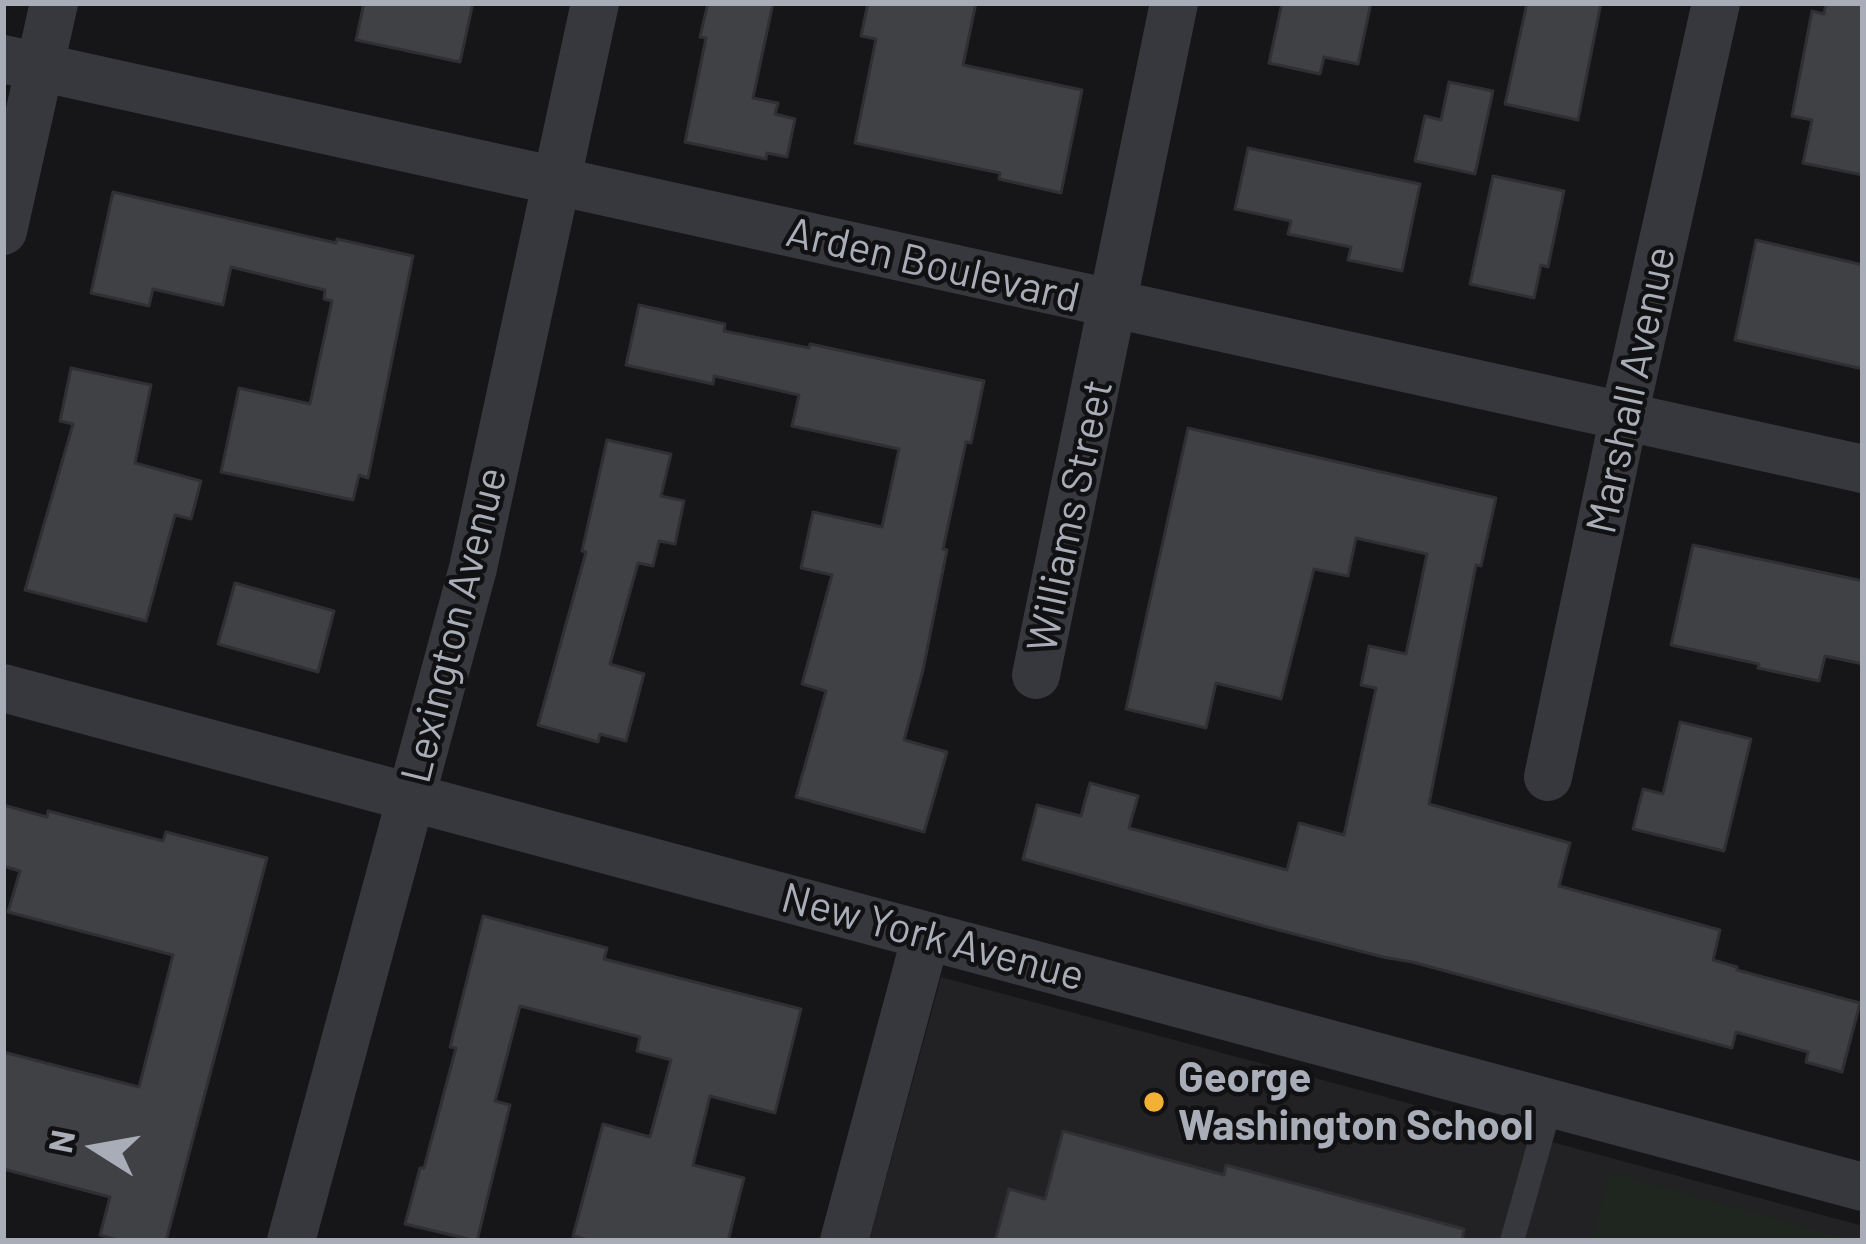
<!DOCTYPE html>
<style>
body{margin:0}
#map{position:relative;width:1866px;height:1244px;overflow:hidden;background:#161618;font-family:Barlow,sans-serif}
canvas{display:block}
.frame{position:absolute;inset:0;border:6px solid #a8adb8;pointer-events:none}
.north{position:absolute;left:36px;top:1088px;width:120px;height:120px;-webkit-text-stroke:9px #111113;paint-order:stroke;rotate:281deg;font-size:33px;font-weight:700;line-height:48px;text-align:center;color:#a8adb8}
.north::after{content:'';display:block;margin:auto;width:42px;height:54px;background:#a8adb8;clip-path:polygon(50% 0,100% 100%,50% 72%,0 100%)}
</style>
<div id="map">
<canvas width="1866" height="1244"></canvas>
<div class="frame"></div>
<div class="north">N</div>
</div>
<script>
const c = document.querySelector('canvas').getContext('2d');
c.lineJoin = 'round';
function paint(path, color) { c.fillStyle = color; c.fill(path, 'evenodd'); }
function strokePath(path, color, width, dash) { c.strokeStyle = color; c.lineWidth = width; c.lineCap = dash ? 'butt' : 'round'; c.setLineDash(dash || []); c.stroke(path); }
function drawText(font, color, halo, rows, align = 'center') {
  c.font = font + ' Barlow,sans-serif'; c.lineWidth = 9; c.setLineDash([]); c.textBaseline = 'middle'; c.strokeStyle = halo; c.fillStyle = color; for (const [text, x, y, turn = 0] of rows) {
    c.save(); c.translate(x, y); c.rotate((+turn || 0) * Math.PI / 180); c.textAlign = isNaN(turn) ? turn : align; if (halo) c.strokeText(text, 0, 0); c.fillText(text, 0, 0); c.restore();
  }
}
const built = new Path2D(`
 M941,977L1863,1226V1241H869Z`);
const green = new Path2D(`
 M1611,1172L1855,1241H1591Z`);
const building = new Path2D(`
 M364,3H473L460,62L356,40Z
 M708,3H773L753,98L778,103L775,114L795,119L787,157L767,153L766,159L685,142L706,38L700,37Z
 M868,3H976L963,65L1082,90L1061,193L999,179L1000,173L855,143L876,39L861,36Z
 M1282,3H1371L1358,64L1324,57L1320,74L1269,63Z
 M1527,3H1601L1578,120L1505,104Z
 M1826,3H1863V175L1803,163L1812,120L1792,116L1812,11L1824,14Z
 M1449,82L1493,91L1475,174L1415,161L1425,116L1441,120Z
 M1248,148L1420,184L1402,271L1348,260L1351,247L1288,234L1291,221L1235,209Z
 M1493,176L1564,191L1548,267L1541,265L1534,298L1470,284Z
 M113,192L336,243L337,239L413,256L368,478L359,475L353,500L221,472L239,388L310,404L332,301L324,299L325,290L231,267L223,305L153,289L149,306L91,293Z
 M1756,240L1863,265V369L1735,340Z
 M639,305L725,324L724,331L809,348L810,344L984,381L971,443L966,442L943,549L947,550L923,670L904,740L947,752L924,832L796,797L826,691L802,684L832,575L801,568L813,512L882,527L899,449L792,426L799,395L714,376L713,384L626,365Z
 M71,368L151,385L135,463L201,481L191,519L175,515L146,621L25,590L73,424L60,421Z
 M1188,428L1496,498L1481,566L1476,565L1429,804L1570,843L1559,886L1720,930L1713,960L1737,967V970L1860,1003L1842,1072L1806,1062L1808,1052L1736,1032L1732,1048L1412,962L1383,957L1271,928L1023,859L1037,805L1081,816L1090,783L1138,796L1129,828L1287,870L1299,823L1344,835L1376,688L1361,685L1369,646L1406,654L1427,554L1356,538L1348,576L1314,569L1281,699L1216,683L1206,728L1126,709Z
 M607,440L671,454L661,496L684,501L675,544L659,541L653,566L638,563L610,664L644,674L626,741L600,734L598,742L538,725L586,552L582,551Z
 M1693,545L1863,581V664L1825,656L1819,681L1758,668L1759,664L1671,645Z
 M235,583L334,611L318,672L218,644Z
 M1680,722L1751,739L1724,851L1633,829L1643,789L1663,794Z
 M3,805L47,817L48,811L163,841L166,832L267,858L166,1241H121L100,1235L110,1197L3,1169V1052L139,1087L173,955L8,912L20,871L3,866Z
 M483,916L607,948L604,959L801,1009L775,1113L710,1096L693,1165L744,1178L728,1241H592L573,1236L603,1124L650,1137L671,1060L637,1051L640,1037L520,1006L495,1101L510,1105L477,1241L405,1224L420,1168H424L456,1048L450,1047Z
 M1063,1131L1224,1175L1226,1165L1464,1229L1462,1241H995L1009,1189L1045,1199Z`);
const service = new Path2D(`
 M1512,1241L1551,1103`);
const minor = new Path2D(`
 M3,59L1863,469
 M3,231L54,3
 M1036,675L1174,3
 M3,688L1863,1187
 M1548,777L1624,416L1716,3
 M291,1241L473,568L595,3
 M844,1241L926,936`);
const markers = [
 [1154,1102,12,"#f2b134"]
];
const streetNames = [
 ["Arden Boulevard",933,265,13],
 ["Marshall Avenue",1631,390,-78],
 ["Williams Street",1070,516,-78],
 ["Lexington Avenue",454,625,-76],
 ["New York Avenue",933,937,15]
];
const poiNames = [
 ["George",1178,1078],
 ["Washington School",1178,1126]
];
paint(built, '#222225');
paint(green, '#1e261f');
paint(building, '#404145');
strokePath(building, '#303034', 3);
strokePath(service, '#37383d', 24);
strokePath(minor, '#37383d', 48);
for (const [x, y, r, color] of markers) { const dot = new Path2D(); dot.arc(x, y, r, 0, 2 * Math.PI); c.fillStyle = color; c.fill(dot); strokePath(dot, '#111113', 4.5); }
drawText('42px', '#a8adb8', '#111113', streetNames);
drawText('bold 42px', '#a8adb8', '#111113', poiNames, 'left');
</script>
